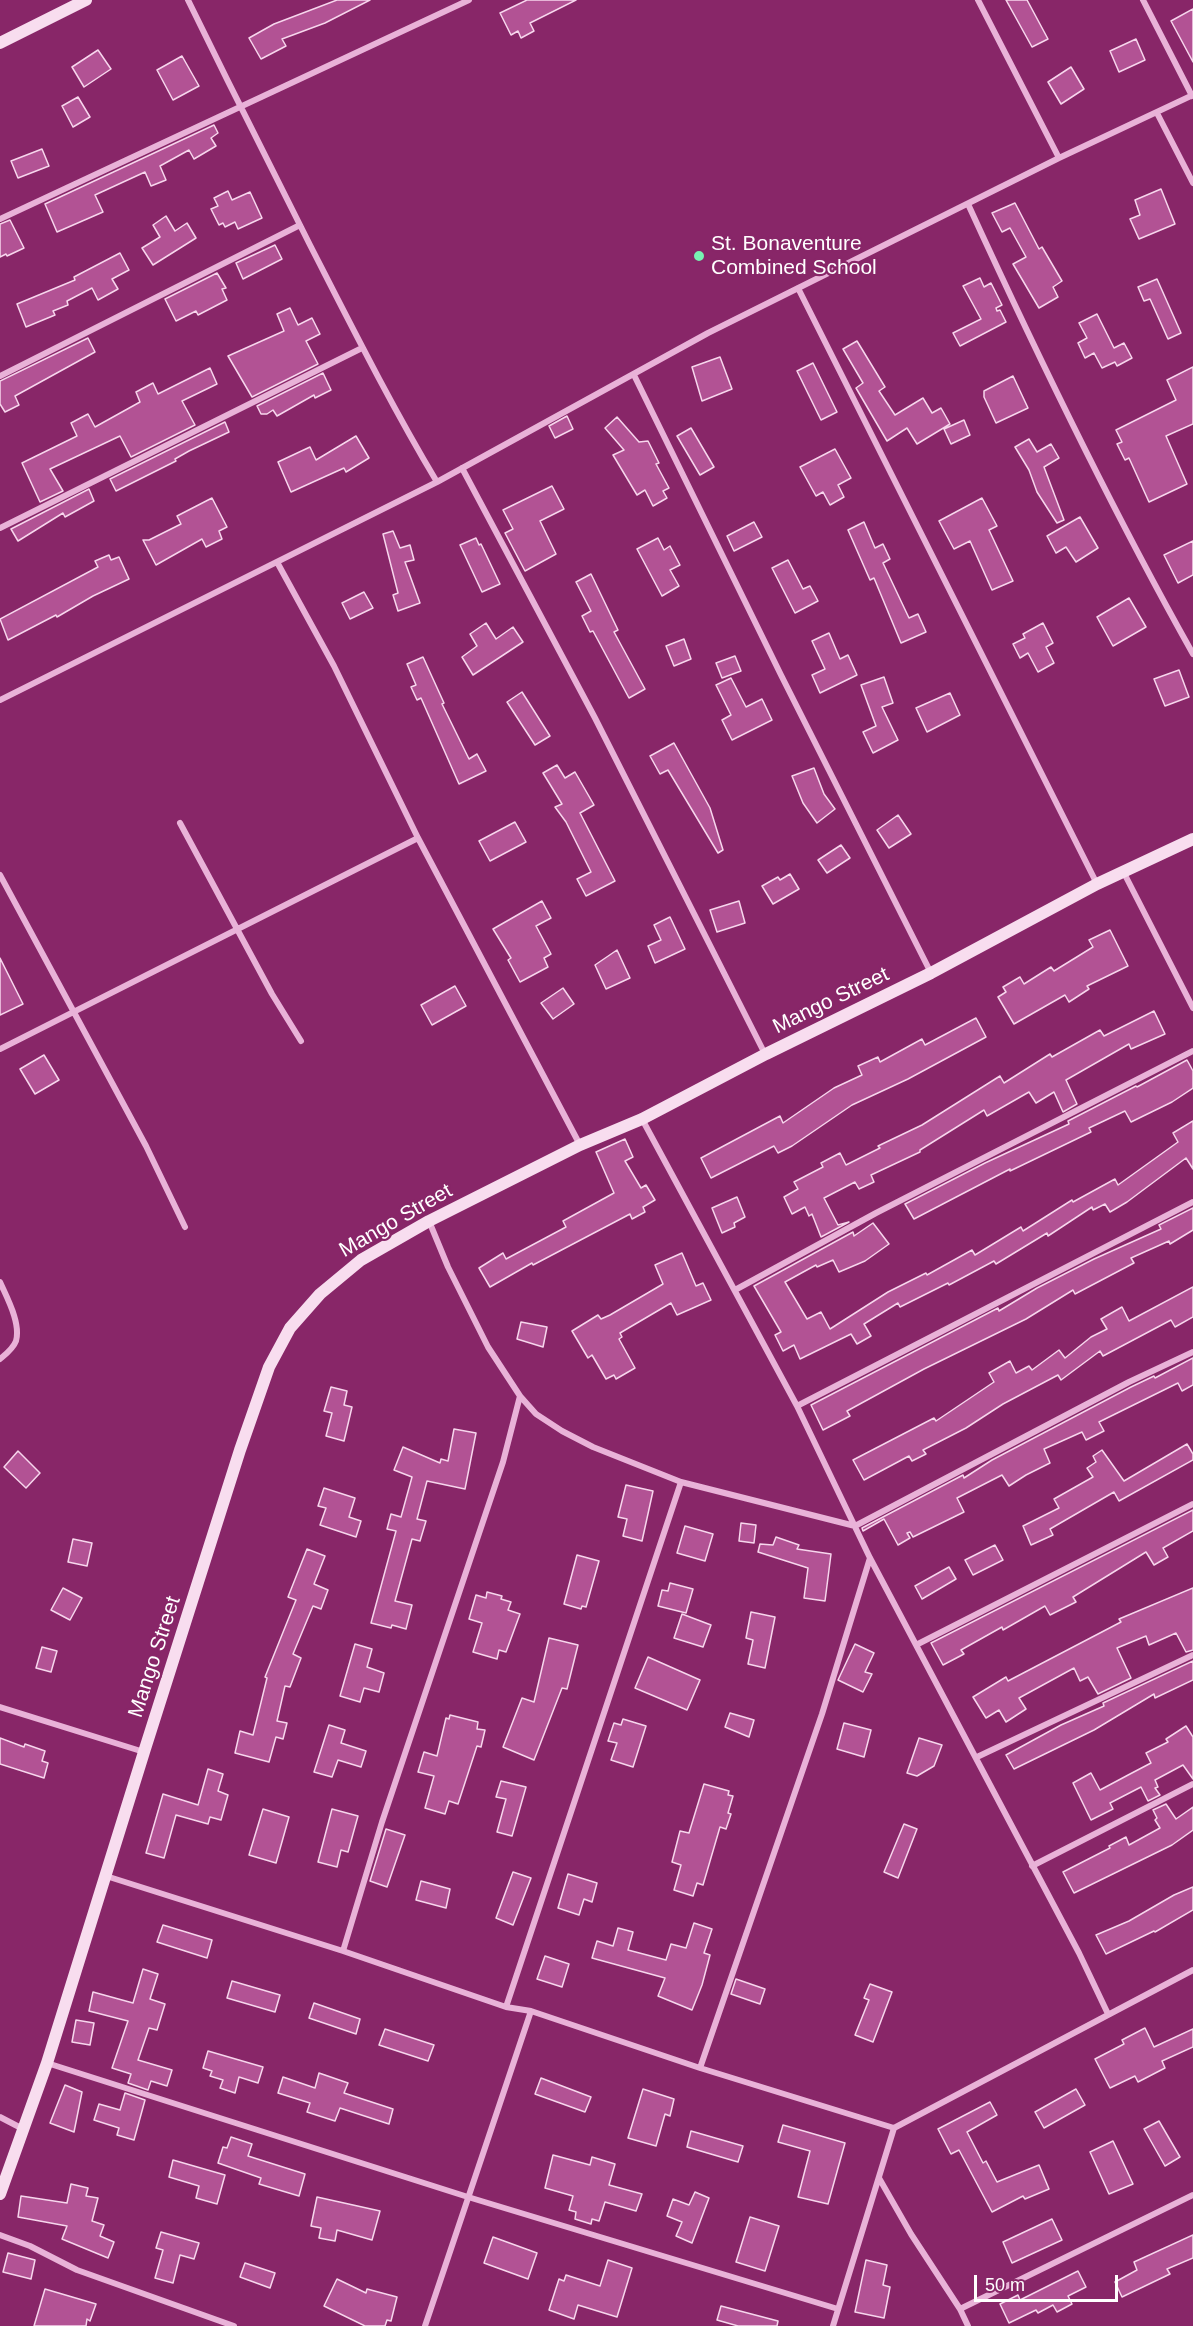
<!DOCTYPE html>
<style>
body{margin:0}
#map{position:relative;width:1193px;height:2326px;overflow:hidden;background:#882668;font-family:Arial,sans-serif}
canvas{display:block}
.scale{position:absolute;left:974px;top:2275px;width:144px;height:27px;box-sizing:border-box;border:3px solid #fff;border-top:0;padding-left:8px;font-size:18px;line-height:21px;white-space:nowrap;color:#fff;-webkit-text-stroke:4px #882668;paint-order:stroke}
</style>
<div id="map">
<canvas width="1193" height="2326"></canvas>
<div class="scale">50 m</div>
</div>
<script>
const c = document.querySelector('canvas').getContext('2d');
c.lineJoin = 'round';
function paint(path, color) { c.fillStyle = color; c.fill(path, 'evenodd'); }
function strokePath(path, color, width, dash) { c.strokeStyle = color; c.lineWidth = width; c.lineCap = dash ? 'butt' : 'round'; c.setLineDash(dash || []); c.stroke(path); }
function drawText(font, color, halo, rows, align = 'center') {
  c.font = font + ' Arial,sans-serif'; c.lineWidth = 4.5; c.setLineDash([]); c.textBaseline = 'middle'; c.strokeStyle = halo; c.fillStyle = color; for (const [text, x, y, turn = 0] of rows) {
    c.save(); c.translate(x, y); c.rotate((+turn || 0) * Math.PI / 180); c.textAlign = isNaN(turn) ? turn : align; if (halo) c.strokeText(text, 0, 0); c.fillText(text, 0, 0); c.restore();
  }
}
const building = new Path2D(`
 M337,0H370L325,23L282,39L286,46L261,59L249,38L274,24Z
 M527,0H576L530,23L534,31L521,38L518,31L511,35L500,13Z
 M1006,0H1027L1048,39L1032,47Z
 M1193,9V62L1171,21Z
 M1136,39L1145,60L1119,72L1110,51Z
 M98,50L111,69L84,87L72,67Z
 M182,56L199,86L173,100L157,70Z
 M1071,67L1084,89L1061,104L1048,82Z
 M78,97L90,117L73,127L62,106Z
 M214,125L218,133L211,138L216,146L194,159L189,150L160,166L166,180L151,186L145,172L95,195L103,212L57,232L45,204Z
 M42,149L49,166L18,178L11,161Z
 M1161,189L1175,224L1139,239L1130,219L1140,215L1135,200Z
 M228,191L232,200L250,192L262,218L238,229L235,222L225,227L223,223L219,225L211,209L218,206L214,198Z
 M1015,203L1039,249L1042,247L1062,281L1053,287L1058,297L1039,308L1013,264L1026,257L1010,228L1002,232L992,213Z
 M166,216L175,231L187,223L196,238L153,265L142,248L160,237L153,225Z
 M10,220L24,248L7,256L6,254L0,257V224Z
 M275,245L282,259L243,279L236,263Z
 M120,253L129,270L112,279L118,289L98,300L92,288L67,301L68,305L53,311L55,315L26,327L17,304L75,280L74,277Z
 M217,273L226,288L222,289L227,300L198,315L196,311L176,321L165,299Z
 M980,278L984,287L991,283L1002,305L996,308L997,311L1000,310L1006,322L960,346L953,333L981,319L963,286Z
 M1157,279L1181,333L1168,339L1150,299L1144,301L1138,287Z
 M290,308L298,325L312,318L320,334L306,341L318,364L252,397L228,356L284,331L277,314Z
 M1097,314L1114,348L1124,343L1132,358L1117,366L1115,362L1102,368L1094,353L1085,358L1078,343L1087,338L1079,323Z
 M88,338L95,352L15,396L19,405L5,412L0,404V381Z
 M857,341L885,387L879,391L895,415L923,398L932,413L941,408L950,424L917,444L907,428L887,441L856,388L863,383L843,349Z
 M720,357L732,389L702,401L692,367Z
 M813,363L837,412L821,420L797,371Z
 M1193,367V424L1166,436L1187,484L1149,502L1129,458L1125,460L1117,444L1122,442L1116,430L1176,400L1167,380Z
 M210,368L217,384L182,401L195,425L131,457L120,436L50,469L63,491L40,502L22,463L77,436L71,423L88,414L95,427L140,402L136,392L153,383L158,394Z
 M323,373L331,390L315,398L314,395L277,416L273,410L267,414H261L257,406Z
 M1013,376L1028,408L996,423L984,397V391Z
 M567,416L573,429L555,438L549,426Z
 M617,417L639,442L648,441L659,463L656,464L669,488L663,491L667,498L653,506L645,490L637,495L613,455L624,450L605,428Z
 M964,420L970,435L951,444L944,429Z
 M225,422L229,432L189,451L175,459L176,461L116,491L110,479Z
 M691,428L714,467L700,475L677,436Z
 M356,436L369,458L346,472L344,468L291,492L278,462L310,447L316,460Z
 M1029,439L1037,452L1051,444L1059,458L1044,467L1064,520L1057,523L1037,492L1029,470L1015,447Z
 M835,449L851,478L838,485L844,497L830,505L823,492L816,496L800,467Z
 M552,486L564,509L540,521L556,554L525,571L505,533L513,529L503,510Z
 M89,489L94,501L65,517L63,513L18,541L11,529Z
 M212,498L227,527L219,531L222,539L206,547L202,539L156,565L143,540H149L181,524L177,516Z
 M982,498L997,526L989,530L1013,581L992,590L970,541L954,549L939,521Z
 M1080,517L1098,548L1076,562L1066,547L1056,553L1047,536Z
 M754,522L762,537L734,551L727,536Z
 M864,522L875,548L883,544L890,559L883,563L909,618L918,614L926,632L901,643L874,578L870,580L848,530Z
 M393,531L400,548L410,545L414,560L405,562L420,603L398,611L393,595L398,593L383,534Z
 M476,538L479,545L481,544L500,584L482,592L460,545Z
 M658,538L664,550L670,546L680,565L670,570L679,586L662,596L637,549Z
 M1193,541V575L1178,583L1164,555Z
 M109,555L111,560L119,557L129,579L93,596L57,617L56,615L8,640L0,619L98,567L95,561Z
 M788,560L803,589L810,586L818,601L795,613L772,568Z
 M591,574L618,630L614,632L645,689L629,698L593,631L590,632L582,616L591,611L576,582Z
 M364,592L373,608L350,619L342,603Z
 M1129,598L1146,627L1113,646L1097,617Z
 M486,623L496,639L513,627L523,642L473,675L462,657L477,646L470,634Z
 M1043,623L1053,643L1046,647L1054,663L1038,672L1028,653L1020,658L1013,644L1025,638L1023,634Z
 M829,633L840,659L848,655L857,675L820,693L812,675L825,669L812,641Z
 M684,639L691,659L674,666L666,646Z
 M735,656L741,671L722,678L716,663Z
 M423,657L444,703L442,704L469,759L477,754L486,771L459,784L421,698L417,700L411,687L416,685L407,664Z
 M1179,670L1189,697L1165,706L1154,679Z
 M884,677L893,703L882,707L898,740L873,753L863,732L876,726L861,685Z
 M731,678L746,707L762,699L772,720L732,740L722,720L731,715L716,685Z
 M522,692L550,736L535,745L507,702Z
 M950,693L960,715L927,732L916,708Z
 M674,743L710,808L723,850L718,853L668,770L660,774L650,756Z
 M557,765L565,778L575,772L594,805L580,813L615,881L586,896L577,879L591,872L566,822L555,807L562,804L543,773Z
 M814,768L824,794L835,809L817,823L803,803L792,776Z
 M898,815L911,834L889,848L877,830Z
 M515,822L526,842L490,861L479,841Z
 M841,845L850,858L827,873L818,860Z
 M790,874L799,889L773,904L762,886L778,877L780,880Z
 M542,901L551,918L536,926L551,954L544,958L548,967L520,982L508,960L511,958L493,929Z
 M739,901L745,923L717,932L710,910Z
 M670,917L685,949L655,963L648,946L661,940L654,925Z
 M1110,930L1128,966L1087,986L1089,989L1069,1002L1065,995L1014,1024L998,997L1006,992L1003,987L1020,977L1024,984L1051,967L1054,971L1093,947L1089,940Z
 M617,950L630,978L606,989L595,965Z
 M0,958L23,1004L0,1015Z
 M455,986L466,1006L432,1025L421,1005Z
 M563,988L574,1004L553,1019L541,1003Z
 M1154,1011L1165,1034L1131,1049L1129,1044L1066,1080L1077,1104L1063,1112L1054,1092L1036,1103L1029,1092L987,1116L984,1110L920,1150V1152L871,1175L874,1182L859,1189L855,1182L824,1198L838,1225L849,1222L821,1237L812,1214L809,1216L805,1207L792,1214L784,1197L798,1189L794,1182L823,1167L821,1163L840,1153L846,1165L880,1148L878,1146L922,1125L1000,1076L1004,1083L1050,1054L1052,1057L1100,1030L1104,1036Z
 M976,1018L986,1037L908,1079L852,1105L792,1146L778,1153L774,1146L711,1178L701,1158L780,1116L783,1123L834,1088L862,1075L858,1066L878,1057L880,1062L922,1039L925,1045Z
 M44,1055L59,1080L35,1094L20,1069Z
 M1187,1060L1193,1071V1088L1172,1102L1131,1122L1125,1111L1089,1128L1091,1132L1010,1171V1169L914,1219L905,1204L985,1163L1069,1124L1068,1121L1136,1086L1137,1087Z
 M1193,1121V1169L1186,1158L1127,1202L1110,1212L1105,1204L1093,1210L1092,1207L1048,1236L1047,1233L996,1264L994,1261L949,1285L948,1283L900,1307L898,1303L864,1324L871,1336L857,1344L851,1334L800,1359L794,1345L783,1351L775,1335L781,1332L754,1286L853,1232L854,1236L873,1223L889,1244L865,1261L839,1272L833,1260L817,1267L816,1265L785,1282L807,1319L821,1312L830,1329L888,1292L926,1273L927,1275L972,1250L975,1255L1021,1227L1023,1231L1072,1200L1073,1202L1115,1179L1118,1185L1178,1142L1173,1133Z
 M625,1139L633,1157L625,1161L641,1188L646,1185L655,1200L643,1207L645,1212L632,1219L630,1214L533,1265L532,1263L490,1287L479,1268L503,1253L506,1259L566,1227L563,1221L614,1193L596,1152Z
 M737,1197L745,1217L734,1223L735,1227L722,1233L712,1208Z
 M1193,1208V1230L1170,1244L1169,1241L1131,1258L1134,1263L1075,1294L1073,1290L1026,1319L924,1369L847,1411L850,1416L823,1430L811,1405L998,1308L999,1311L1037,1288L1094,1259L1161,1229L1159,1225Z
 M682,1253L696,1286L703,1283L711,1300L677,1315L671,1303L620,1333L622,1337L619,1339L635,1368L616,1379L614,1375L606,1379L592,1355L588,1358L572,1331L598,1315L601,1319L610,1315L663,1284L655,1265Z
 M1193,1287V1317L1175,1327L1171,1320L1103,1356L1100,1351L1061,1380L1058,1375L1003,1404L966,1428L923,1450L926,1454L912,1461L909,1456L864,1480L853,1460L934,1418L936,1421L994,1382L989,1373L1010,1361L1016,1373L1029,1366L1032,1370L1059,1350L1065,1358L1091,1337L1107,1329L1101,1319L1122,1307L1129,1321Z
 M521,1322L547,1327L543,1347L517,1339Z
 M1193,1358V1385L1182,1391L1178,1383L1099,1422L1104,1431L1086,1440L1082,1432L1044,1449L1050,1463L1026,1475L1009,1486L1002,1475L957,1498L964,1512L913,1537L910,1532L907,1533L910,1538L898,1545L884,1519L863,1531L862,1528L963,1475L964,1478L992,1460L1131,1387L1154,1376L1155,1378Z
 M331,1387L347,1391L344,1405L352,1407L344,1441L326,1436L332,1413L324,1411Z
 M454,1429L476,1433L465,1489L427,1481L417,1519L426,1521L420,1541L412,1539L395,1601L412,1605L406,1629L392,1625L391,1628L371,1623L396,1531L387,1529L391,1514L401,1517L412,1477L394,1470L403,1447L440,1463L441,1459L448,1461Z
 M1187,1444L1193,1454V1460L1119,1501L1114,1492L1050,1529L1053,1535L1031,1545L1023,1526L1059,1508L1054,1499L1093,1477L1087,1468L1096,1462L1093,1456L1102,1450L1124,1481Z
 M18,1451L40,1473L26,1488L4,1467Z
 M626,1485L653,1491L642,1541L623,1536L627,1519L618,1517Z
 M324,1488L355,1498L349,1517L361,1521L356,1537L320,1525L326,1508L318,1506Z
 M1193,1510V1531L1163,1548L1168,1557L1154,1565L1146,1552L1073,1597L1076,1602L1050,1615L1045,1606L1003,1630L1002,1627L961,1650L964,1654L943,1665L931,1643Z
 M741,1523L756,1525L754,1543L739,1541Z
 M685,1526L713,1534L705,1561L677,1553Z
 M776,1537L799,1545L797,1549L831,1554L825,1601L804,1598L808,1568L758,1552L760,1544L773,1545Z
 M73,1539L92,1543L87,1566L68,1562Z
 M995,1545L1003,1560L973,1575L965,1560Z
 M307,1549L325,1556L314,1584L328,1590L321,1609L313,1606L293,1654L301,1658L290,1687L285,1686L277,1721L287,1723L283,1739L276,1737L269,1762L235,1753L240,1731L253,1735L267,1678L265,1677L296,1600L288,1597Z
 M577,1555L599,1561L586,1607L582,1606L581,1609L564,1604Z
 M949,1567L956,1579L922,1599L915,1586Z
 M670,1583L693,1589L686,1613L658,1606L662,1590L668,1591Z
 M63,1588L82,1598L70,1620L51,1610Z
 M1193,1588V1650L1186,1652L1176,1633L1149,1645L1146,1636L1117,1648L1131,1678L1098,1694L1088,1677L1080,1681L1074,1668L1019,1698L1026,1709L1006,1722L999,1710L986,1718L973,1697L1006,1677L1008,1681L1121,1622L1119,1619Z
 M487,1592L502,1596L501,1599L511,1602L508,1610L520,1614L506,1652L499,1650L497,1659L473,1652L482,1623L469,1619L476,1595L486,1598Z
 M751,1612L775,1617L765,1668L748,1664L753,1640L746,1638Z
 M682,1614L711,1625L703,1647L674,1638Z
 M549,1638L578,1645L567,1689L562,1688L534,1760L503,1747L522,1698L534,1702Z
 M355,1644L372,1649L367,1667L384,1673L379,1692L364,1688L360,1702L340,1696Z
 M855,1644L874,1653L865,1672L872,1674L863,1692L838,1680Z
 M42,1647L57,1651L51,1672L36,1668Z
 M648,1657L700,1680L687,1710L635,1688Z
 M1193,1661V1680L1155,1698L1154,1694L1094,1730L1014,1769L1006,1755L1061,1725L1104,1706L1103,1703Z
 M730,1713L754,1720L749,1737L725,1727Z
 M450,1715L478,1722L477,1729L485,1730L481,1747L477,1746L458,1804L449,1801L445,1814L425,1808L434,1776L418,1772L424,1752L437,1756L446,1718L449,1719Z
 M623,1719L646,1726L633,1767L611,1760L617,1743L608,1741L614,1723L621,1725Z
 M844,1723L871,1730L864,1757L837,1749Z
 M329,1725L345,1730L341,1743L366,1751L361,1767L338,1760L332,1777L314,1772Z
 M1186,1726L1193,1737V1779L1183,1765L1155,1780L1158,1787L1155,1788L1160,1795L1148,1801L1141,1787L1110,1803L1113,1809L1091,1820L1073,1783L1091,1773L1100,1790L1130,1774L1151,1763L1146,1753L1168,1742L1166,1739Z
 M0,1738L24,1747L25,1744L45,1751L42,1761L48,1763L44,1778L0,1764Z
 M919,1738L942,1745L934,1766L917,1776L907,1773Z
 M208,1769L223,1774L218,1791L228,1795L221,1820L210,1817L208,1824L176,1815L164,1858L146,1853L163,1794L198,1805Z
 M501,1781L526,1787L512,1836L497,1832L506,1799L496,1797Z
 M704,1784L729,1791L728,1795L733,1796L728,1813L731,1814L726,1829L720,1827L703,1885L697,1883L693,1896L674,1890L681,1865L672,1862L680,1831L689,1833Z
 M1166,1804L1176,1819L1193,1807V1830L1172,1845L1074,1893L1063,1872L1110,1848L1109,1846L1126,1837L1129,1845L1160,1828L1155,1820L1157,1818L1153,1810Z
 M263,1809L289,1817L276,1863L249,1855Z
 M332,1809L358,1816L348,1852L341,1850L337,1867L318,1862Z
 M904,1824L917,1829L898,1878L884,1872Z
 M386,1829L405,1835L387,1887L370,1881Z
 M513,1872L531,1878L513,1925L496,1918Z
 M568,1874L597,1883L592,1902L584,1899L579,1915L558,1908Z
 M421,1881L450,1889L446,1908L416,1900Z
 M1193,1887V1910L1155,1932L1154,1931L1106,1954L1096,1935L1129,1921L1174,1895Z
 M694,1923L712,1929L704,1953L710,1955L702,1985L692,2010L658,1996L665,1978L592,1958L597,1941L613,1946L618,1928L633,1932L628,1950L666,1960L671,1944L686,1948Z
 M163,1925L212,1940L207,1958L157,1942Z
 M545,1956L569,1964L562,1987L537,1979Z
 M143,1969L158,1974L150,1999L165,2004L157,2030L149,2028L138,2060L172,2070L167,2086L151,2081L148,2090L128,2083L131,2074L112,2068L128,2021L89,2011L93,1992L133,2003Z
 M736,1979L765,1989L760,2004L731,1994Z
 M232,1981L280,1995L275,2012L227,1998Z
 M870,1984L892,1992L873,2042L855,2035L869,2000L864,1998Z
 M314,2003L360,2019L356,2034L309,2018Z
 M76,2020L94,2023L90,2045L72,2042Z
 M1145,2028L1154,2047L1193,2029V2047L1162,2061L1165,2068L1138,2082L1135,2076L1110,2088L1095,2059L1124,2044L1122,2040Z
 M385,2029L434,2045L428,2061L379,2045Z
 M208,2051L263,2067L258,2083L239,2077L235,2093L220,2088L223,2080L210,2076L212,2071L203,2068Z
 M319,2073L348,2083L344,2093L393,2109L389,2124L340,2108L335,2121L307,2112L310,2103L278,2093L283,2077L315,2088Z
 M541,2078L591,2097L585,2112L535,2094Z
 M65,2085L82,2092L74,2132L50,2123Z
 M643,2089L674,2099L670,2116L665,2114L656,2146L628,2138Z
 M1076,2089L1085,2105L1044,2128L1035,2112Z
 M125,2093L145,2100L134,2140L117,2135L119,2128L94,2120L99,2104L120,2110Z
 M990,2102L997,2115L967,2132L983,2163L986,2161L997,2182L1039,2165L1049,2189L1025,2199L1023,2196L992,2212L959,2150L951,2154L938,2129Z
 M1159,2121L1180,2157L1165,2166L1144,2129Z
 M783,2125L845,2143L828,2204L798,2197L810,2151L778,2142Z
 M691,2131L743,2146L738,2162L687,2147Z
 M231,2137L252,2144L248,2156L305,2174L299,2196L259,2184L261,2178L218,2163L223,2147L227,2148Z
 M1113,2141L1133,2184L1109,2194L1090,2152Z
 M553,2155L590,2165L592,2157L615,2164L609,2185L642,2194L636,2211L605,2202L599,2221L592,2219L591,2224L575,2219L576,2212L569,2210L573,2196L545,2188Z
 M173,2160L225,2175L217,2204L196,2198L199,2186L169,2177Z
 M71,2184L88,2188L86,2196L98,2198L92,2221L104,2225L100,2236L114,2242L108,2258L62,2239L67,2226L18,2217L21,2196L67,2203Z
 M695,2192L709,2198L692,2243L676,2236L682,2222L667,2216L673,2199L689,2205Z
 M317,2197L380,2211L372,2240L337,2230L335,2241L319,2238L321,2228L311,2226Z
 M750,2217L779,2226L765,2271L736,2262Z
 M1052,2219L1062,2240L1012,2263L1003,2242Z
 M161,2232L199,2243L194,2259L180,2255L173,2283L155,2278L163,2250L156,2248Z
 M1193,2235V2258L1167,2269L1170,2274L1122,2297L1115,2282L1137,2270L1134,2262Z
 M493,2237L537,2253L528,2279L484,2263Z
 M8,2253L35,2260L31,2279L3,2272Z
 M608,2260L632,2268L617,2317L578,2305L574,2319L549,2310L559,2279L564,2281L566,2275L600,2286Z
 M866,2260L887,2265L883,2285L890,2287L884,2318L855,2312Z
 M245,2263L275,2273L270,2288L240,2277Z
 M1078,2271L1086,2287L1068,2296L1072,2304L1057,2312L1053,2305L1038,2313L1036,2310L1009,2323L1000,2304L1018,2295L1020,2300Z
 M337,2279L366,2293L367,2289L397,2297L391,2321L387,2320L385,2326H365L324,2306Z
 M45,2289L96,2304L90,2321L87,2319L86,2326H34Z
 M721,2306L778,2321L777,2326H738L717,2320Z`);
const street = new Path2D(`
 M188,0C228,82 269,164 310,245C351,325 391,405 437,482
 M978,0L1059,158
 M1143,0L1192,96
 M1157,113L1193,183
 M968,204C1038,357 1111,508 1193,654
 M0,219L469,0
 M798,288L1097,884
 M634,375L781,675L931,973
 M0,376L300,225
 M462,468L595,718L765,1054
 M0,528L362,348
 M277,562L334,666L418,838L580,1145
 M0,700L437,482L708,333L1059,158L1193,95
 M180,823L272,994L301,1041
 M1124,873L1193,1008
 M0,875L146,1146L185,1227
 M0,1049L418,838
 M642,1119L797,1406L870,1558L1079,1953L1108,2014
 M429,1221L448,1267L488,1347L520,1396L536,1414L562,1431L593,1447L681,1482L855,1526L1129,1382L1193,1352
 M0,1282C7,1298 21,1323 16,1341C13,1349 6,1354 0,1359
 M735,1290L876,1213L1193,1051
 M797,1406L1193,1202
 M916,1645L1193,1504
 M0,1707L144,1752
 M977,1757L1193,1655
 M1032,1866L1193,1784
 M106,1876L343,1951L506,2007L531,2011L700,2068L894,2128
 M343,1951L382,1822L503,1462L520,1396
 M506,2007L681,1482
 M47,2063L468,2197L838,2309
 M700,2068L822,1714L870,1558
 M0,2117L23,2129
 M879,2178L911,2234L960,2309L968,2326
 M0,2235L30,2246L77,2270L234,2326
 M960,2309L1193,2195
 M425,2326L531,2011
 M833,2326L894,2128L1193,1970`);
const secondary = new Path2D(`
 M0,43L86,0
 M0,2194L47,2063L144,1752L240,1450L269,1367L290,1328L320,1294L361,1260L429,1221L580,1145L642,1119L766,1054L931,973L1097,884L1193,839`);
const markers = [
 [699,256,6,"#77f2b2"]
];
const poiNames = [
 ["St. Bonaventure",711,244],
 ["Combined School",711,268]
];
const streetNames = [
 ["Mango Street",831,1001,-26],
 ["Mango Street",396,1221,-30],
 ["Mango Street",155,1657,-72]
];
paint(building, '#b25294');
strokePath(building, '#f7d6ed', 1.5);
strokePath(street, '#e9b2d8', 6);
strokePath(secondary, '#f8ddef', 12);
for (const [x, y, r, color] of markers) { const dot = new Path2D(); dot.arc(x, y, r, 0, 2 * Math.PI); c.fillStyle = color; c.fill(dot); strokePath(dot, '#882668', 2); }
drawText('21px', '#fff', '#882668', poiNames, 'left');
drawText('21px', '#fff', '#882668', streetNames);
</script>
